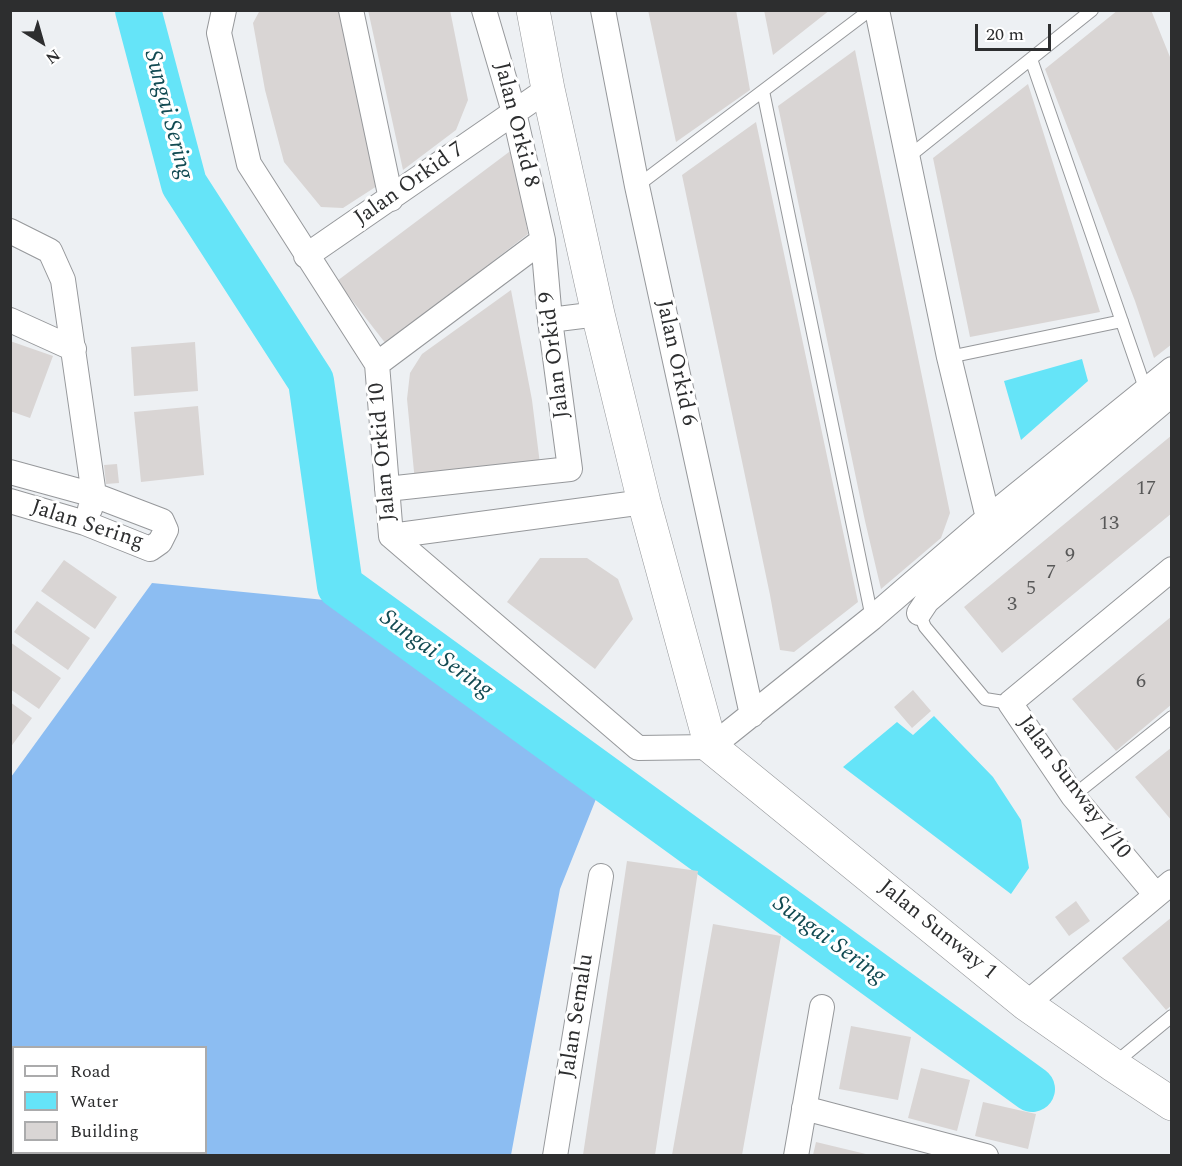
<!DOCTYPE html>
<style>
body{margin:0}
#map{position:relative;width:1182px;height:1166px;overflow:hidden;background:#edf0f3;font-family:Spectral,serif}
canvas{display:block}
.frame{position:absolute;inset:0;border:12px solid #2d2e2f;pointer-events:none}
.legend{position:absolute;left:12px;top:1046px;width:195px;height:108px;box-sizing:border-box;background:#fff;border:2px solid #ababac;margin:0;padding:8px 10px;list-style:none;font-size:18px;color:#2d2e2f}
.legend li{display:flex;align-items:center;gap:12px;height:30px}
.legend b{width:30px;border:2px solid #ababac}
.north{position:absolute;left:12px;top:12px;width:60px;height:60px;-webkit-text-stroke:4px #fff;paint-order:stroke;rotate:143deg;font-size:16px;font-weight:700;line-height:24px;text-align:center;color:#2d2e2f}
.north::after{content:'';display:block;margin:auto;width:21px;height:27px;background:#2d2e2f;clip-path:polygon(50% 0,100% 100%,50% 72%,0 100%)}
.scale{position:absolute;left:975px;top:24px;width:76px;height:27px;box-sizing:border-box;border:3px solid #2d2e2f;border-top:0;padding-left:8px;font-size:18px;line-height:21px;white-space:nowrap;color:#2d2e2f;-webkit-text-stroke:4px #fff;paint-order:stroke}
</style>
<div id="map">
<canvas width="1182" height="1166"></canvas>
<div class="frame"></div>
<ul class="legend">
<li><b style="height:8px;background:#fff"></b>Road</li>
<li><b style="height:16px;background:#65e4f8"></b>Water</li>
<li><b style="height:16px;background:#d9d5d4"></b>Building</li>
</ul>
<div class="north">N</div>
<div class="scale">20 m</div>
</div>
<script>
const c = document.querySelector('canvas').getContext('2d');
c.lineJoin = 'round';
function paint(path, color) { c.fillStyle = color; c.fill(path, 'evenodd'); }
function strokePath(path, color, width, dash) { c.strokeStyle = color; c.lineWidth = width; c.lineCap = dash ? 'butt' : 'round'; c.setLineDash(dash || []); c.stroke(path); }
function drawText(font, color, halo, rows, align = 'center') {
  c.font = font + ' Spectral,serif'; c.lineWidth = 6; c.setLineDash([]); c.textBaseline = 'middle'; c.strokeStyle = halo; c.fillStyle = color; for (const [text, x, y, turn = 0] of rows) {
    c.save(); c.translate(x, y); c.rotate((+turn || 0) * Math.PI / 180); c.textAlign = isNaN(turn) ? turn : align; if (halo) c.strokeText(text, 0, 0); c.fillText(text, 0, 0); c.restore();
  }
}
const forest = new Path2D(`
 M152,583L335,601L600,789L560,889L511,1155H11V777ZM14,1048H206V1152H14Z`);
const water = new Path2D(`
 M1082,359L1088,381L1021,440L1004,381Z
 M934,716L993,777L1021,820L1029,868L1011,894L843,767L897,722L913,735Z`);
const river = new Path2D(`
 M138,10L184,184L311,381L340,586L1032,1089`);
const building = new Path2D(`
 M260,10H340L377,186L343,208L321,207L284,162L265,90L253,23Z
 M368,10H450L468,100L456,130L403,170Z
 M648,10H736L750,90L676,142Z
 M764,10H830L773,55Z
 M1118,10H1151L1172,62V344L1154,358L1135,301L1045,69Z
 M855,50L950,513L941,538L881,589L865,521L778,106Z
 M1028,84L1100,312L970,337L933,158Z
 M756,122L858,602L794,652L780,650L770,595L682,175Z
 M513,149L528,234L386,344L337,281Z
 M511,290L532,400L540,464L415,482L407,399L410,373L422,354Z
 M10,341L53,356L30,418L10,411Z
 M195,342L198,391L134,396L131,347Z
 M198,406L204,475L141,482L134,412Z
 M1172,435V513L1002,653L964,607Z
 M117,464L119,483L106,484L104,465Z
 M540,558H587L618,579L633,619L595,669L507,602Z
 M64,560L117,597L95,629L41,591Z
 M37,601L90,638L68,670L14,632Z
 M1172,616V704L1116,751L1072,699Z
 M10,642L61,678L39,709L10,689Z
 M913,690L931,711L912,728L894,707Z
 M10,702L32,718L10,748Z
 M1172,747V821L1135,777Z
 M627,861L698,871L655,1155H583Z
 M1076,901L1090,921L1069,936L1055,917Z
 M1172,917V1005L1166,1010L1122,958Z
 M713,924L781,936L742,1155H672Z
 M851,1026L911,1037L898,1100L839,1089Z
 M921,1068L970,1080L957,1131L908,1118Z
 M983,1102L1036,1114L1028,1149L975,1136Z
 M816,1142L870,1155H813Z`);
const lane = new Path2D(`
 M1031,59L1146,391
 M763,91L872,618
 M907,158L1092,10
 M637,186L870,10
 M949,357L1122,321
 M919,613L925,627L985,699L1010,703
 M1073,796L1172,717
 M1115,1063L1172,1016`);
const street = new Path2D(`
 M224,10L219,33L249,164L377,364L391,536L638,748L711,747L872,618L988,518L1172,369
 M351,10L391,199
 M603,10L637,186L752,715
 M877,10L949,357L988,518
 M10,231L50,251L63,280L94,495L90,509
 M306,256L548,89
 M10,320L74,349
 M550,320L598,314
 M377,364L543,240
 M10,472L94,495L162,521L166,530L160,542L150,549L85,523L10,501
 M387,489L570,469L550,320L543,240L514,112L484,10
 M391,536L644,502
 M919,613L927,601L1172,394
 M1156,895L1073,796L1010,703L1172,569
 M1026,1004L1172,882
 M804,1108L986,1156
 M555,1156L601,876
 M796,1156L822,1007`);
const secondary = new Path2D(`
 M533,10L548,89L598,314L644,502L711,747L1026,1004L1113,1065L1172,1104`);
const numberNames = [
 ["17",1146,490],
 ["13",1109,525],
 ["9",1070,557],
 ["7",1051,574],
 ["5",1031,590],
 ["3",1012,606],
 ["6",1141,683]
];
const streetNames = [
 ["Jalan Orkid 8",515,125,76],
 ["Jalan Orkid 7",410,185,-35],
 ["Jalan Orkid 9",556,355,-97],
 ["Jalan Orkid 6",675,363,78],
 ["Jalan Orkid 10",384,452,-95],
 ["Jalan Sering",87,526,18],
 ["Jalan Sunway 1/10",1073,788,53],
 ["Jalan Sunway 1",937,931,39],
 ["Jalan Semalu",578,1016,-81]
];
const waterNames = [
 ["Sungai Sering",167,115,75],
 ["Sungai Sering",435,655,36],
 ["Sungai Sering",828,941,36]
];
paint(forest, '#8cbdf2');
paint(water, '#65e4f8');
strokePath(river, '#65e4f8', 46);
paint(building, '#d9d5d4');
strokePath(lane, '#96989b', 14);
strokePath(street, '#96989b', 26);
strokePath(secondary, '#96989b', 34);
strokePath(lane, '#fff', 12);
strokePath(street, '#fff', 24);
strokePath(secondary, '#fff', 33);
drawText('20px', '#585858', null, numberNames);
drawText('22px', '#2d2e2f', '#fff', streetNames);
drawText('italic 24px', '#114a52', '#fff', waterNames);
</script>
